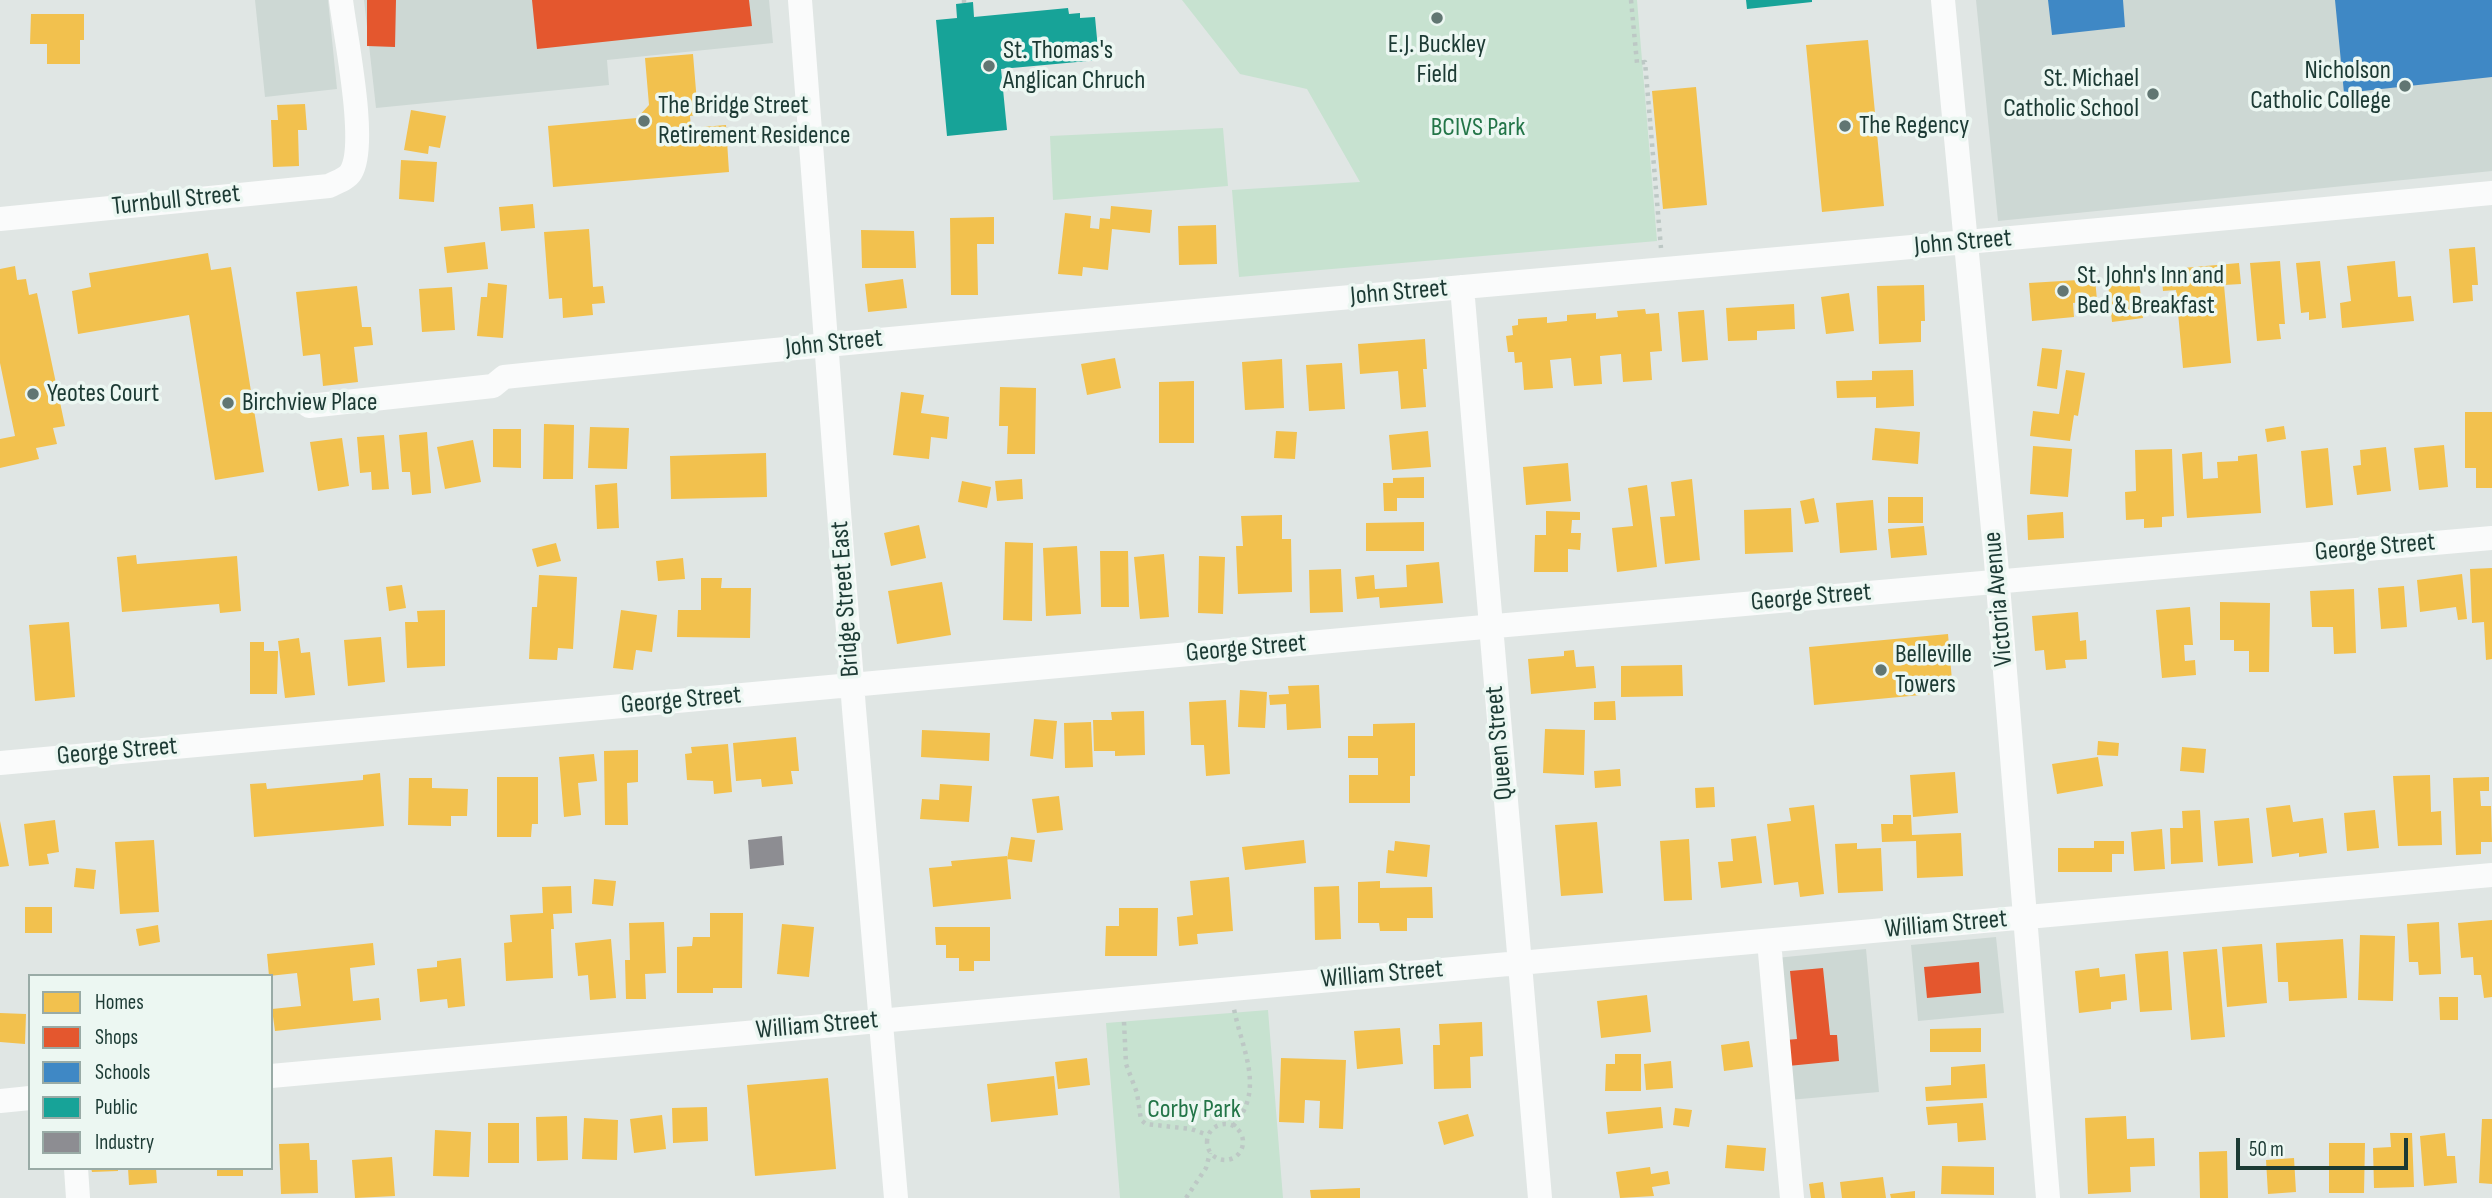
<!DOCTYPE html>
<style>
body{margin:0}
#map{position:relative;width:2492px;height:1198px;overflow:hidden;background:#e0e6e4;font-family:"Sofia Sans Condensed",sans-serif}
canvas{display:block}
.legend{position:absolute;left:28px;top:974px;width:245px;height:196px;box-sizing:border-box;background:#ecf7f2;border:2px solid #99aba6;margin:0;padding:9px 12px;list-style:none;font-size:21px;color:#1c3a34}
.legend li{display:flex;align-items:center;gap:14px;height:35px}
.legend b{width:35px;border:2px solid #99aba6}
.scale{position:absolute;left:2236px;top:1138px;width:172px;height:32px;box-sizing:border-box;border:4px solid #1c3a34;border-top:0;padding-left:9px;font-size:21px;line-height:24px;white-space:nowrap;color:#1c3a34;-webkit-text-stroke:5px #ecf7f2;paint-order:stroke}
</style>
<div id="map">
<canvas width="2492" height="1198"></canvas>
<ul class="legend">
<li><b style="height:19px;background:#f2c14e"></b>Homes</li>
<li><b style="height:19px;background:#e4572e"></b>Shops</li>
<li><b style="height:19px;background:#3f88c5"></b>Schools</li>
<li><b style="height:19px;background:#17a398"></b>Public</li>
<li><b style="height:19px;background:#8d8d92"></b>Industry</li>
</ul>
<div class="scale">50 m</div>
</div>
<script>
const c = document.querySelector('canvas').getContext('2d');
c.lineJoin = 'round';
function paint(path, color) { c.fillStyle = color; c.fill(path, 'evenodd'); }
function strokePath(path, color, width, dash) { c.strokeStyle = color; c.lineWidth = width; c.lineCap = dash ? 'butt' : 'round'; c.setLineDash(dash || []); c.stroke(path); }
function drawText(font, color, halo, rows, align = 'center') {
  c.font = font + ' "Sofia Sans Condensed",sans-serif'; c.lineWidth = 7; c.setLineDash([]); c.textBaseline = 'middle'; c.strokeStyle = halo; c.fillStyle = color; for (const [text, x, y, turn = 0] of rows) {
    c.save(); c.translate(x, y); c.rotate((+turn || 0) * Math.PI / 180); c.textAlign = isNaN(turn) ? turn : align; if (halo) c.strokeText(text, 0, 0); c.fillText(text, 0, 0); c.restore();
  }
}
const built = new Path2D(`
 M255,0H328L337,89L265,97Z
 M364,0H769L773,43L607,60L609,85L376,108Z
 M1976,0H2492V171L1998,221Z
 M1996,937L2004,1013L1918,1021L1911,945Z
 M1866,949L1879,1092L1789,1100L1776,958Z`);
const green = new Path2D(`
 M1182,0H1637L1657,241L1239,277L1232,190L1360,182L1307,89L1240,74Z
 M1223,128L1228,186L1053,200L1050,136Z
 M1268,1010L1283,1198H1120L1106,1023Z`);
const homes = new Path2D(`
 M31,14H84V40H80V64H47V44H30Z
 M1868,40L1884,206L1822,212L1806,45Z
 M693,54L698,115L690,116L691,128L726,125L729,172L553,187L548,126L637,118L649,105L645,58Z
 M1696,87L1707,205L1663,209L1652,91Z
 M305,104L307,130H298L299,166L273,167L271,120H278L277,105Z
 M411,110L446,116L440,148L429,146L428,154L404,150Z
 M401,160L437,162L434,202L399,199Z
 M533,204L535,228L501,231L499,207Z
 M1111,206L1152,210L1150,233L1112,229L1108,270L1083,267L1082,276L1058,274L1065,213L1091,216L1090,228L1099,229L1100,218L1110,219Z
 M994,217V244H977L978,295H951L950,218Z
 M1216,225L1217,264L1179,265L1178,226Z
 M589,229L593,287L603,286L605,303L592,304L593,315L563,318L562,298L549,299L544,232Z
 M861,230L914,231L916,268H862Z
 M485,242L488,269L447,273L444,247Z
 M2475,247L2478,285H2472L2473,301L2453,303L2449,249Z
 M208,253L211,270L231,267L264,472L215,480L189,315L78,334L72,291L91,287L89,273Z
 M2280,261L2285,324H2279L2281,339L2257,341L2250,263Z
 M2320,261L2326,318L2309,320V312L2301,313L2296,263Z
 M2395,261L2398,297L2411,296L2414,321L2342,328L2340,303L2351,301L2347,266Z
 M2239,263L2241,284L2224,285L2231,363L2183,368L2176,290L2163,291L2161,270Z
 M15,266L17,280L26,279L29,295L37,293L65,426L53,428L57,444L36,448L39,459L0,468V439L15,436L0,363V269Z
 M903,279L907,308L868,312L865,284Z
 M2095,279L2097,300L2073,303L2074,317L2032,321L2029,283Z
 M2139,279L2143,318L2112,322L2108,283Z
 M488,283L507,285L503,338L477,336L481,297H487Z
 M1924,285L1925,321H1921V342L1879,344L1877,286Z
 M357,286L362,327H371L373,345L354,347L358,382L323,386L320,354L303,356L296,292Z
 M452,287L455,330L422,332L419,289Z
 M1849,293L1854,331L1826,334L1821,297Z
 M1794,304L1795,329L1757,331V340L1728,341L1726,308Z
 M1645,309L1646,314L1659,313L1662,351L1650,352L1652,380L1623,382L1621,354L1600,356L1602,384L1574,386L1571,358L1550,360L1553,388L1524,390L1522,362L1515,363L1514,352H1508L1506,336L1513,335L1512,326L1518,325V319L1547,317V323L1567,321V315L1596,313V319L1618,317L1617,311Z
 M1704,310L1708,360L1682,362L1678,312Z
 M1425,339L1427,369H1423L1426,407L1401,409L1398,371L1360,374L1358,344Z
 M2042,348L2062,350L2057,389L2037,386Z
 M1115,358L1121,388L1087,395L1081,364Z
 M1282,359L1284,408L1245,410L1242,362Z
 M1342,363L1345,409L1309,411L1306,365Z
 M1913,370L1914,406L1876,408V397L1837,398L1836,381L1872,380V371Z
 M2066,370L2085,373L2078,416L2074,415L2070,441L2030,436L2033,411L2059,414Z
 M1194,381V443H1159V382Z
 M1000,387L1036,388L1035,454H1007L1008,426H999Z
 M901,392L924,395L921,413L949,417L947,439L931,437L929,459L893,455Z
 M2465,412H2492V488H2476V468H2465Z
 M544,424L574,425L573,479H543Z
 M2284,426L2286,439L2267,442L2265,429Z
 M590,427L629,428L627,469L588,468Z
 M1875,428L1920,432L1918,464L1872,460Z
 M493,429H521V468L493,467Z
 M1276,431L1297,432L1295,459L1274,458Z
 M1428,431L1431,467L1392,470L1389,435Z
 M427,432L431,493L412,495L410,472H402L399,435Z
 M384,435L389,489L372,490L371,472L360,473L357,437Z
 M342,438L349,486L318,491L310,442Z
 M473,440L481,482L445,489L437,447Z
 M2444,445L2448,487L2419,490L2414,448Z
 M2033,446L2072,449L2068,497L2030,494Z
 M2386,447L2391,491L2357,495L2353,466L2361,465L2360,450Z
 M2328,448L2333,505L2306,508L2301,451Z
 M2172,449L2174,516L2162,517V527L2144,528V519L2126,520L2125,492L2136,491L2135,450Z
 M2202,452L2203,479L2218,478L2217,462L2238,461V456L2257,454L2261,513L2187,518L2182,454Z
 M766,453L767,497L671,499L670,456Z
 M1568,463L1571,501L1526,505L1523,467Z
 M1424,477V498H1397V511H1384L1383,483H1393V478Z
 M1022,479L1023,499L997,501L995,481Z
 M1692,479L1700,560L1665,564L1660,517L1675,516L1671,482Z
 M962,481L991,487L987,508L958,502Z
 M617,483L619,528L597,529L595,485Z
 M1647,485L1657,567L1617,572L1612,528L1633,526L1628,488Z
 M1888,497H1923V523H1888Z
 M1814,498L1819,522L1805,524L1800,501Z
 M1873,500L1877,550L1840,553L1836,503Z
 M1791,508L1793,552L1745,554L1744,510Z
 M1546,511L1580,512V520H1572L1571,533H1581L1580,550L1568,549V572H1534L1535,535H1546Z
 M2063,512L2064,538L2028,540L2027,515Z
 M1282,515V539H1291L1292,592L1238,594L1236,546H1243L1241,516Z
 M1424,522V551H1366V523Z
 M919,525L926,558L891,566L884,533Z
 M1924,526L1927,555L1891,558L1888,529Z
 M1005,542L1033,543L1032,621L1003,620Z
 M556,543L561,561L537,567L532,549Z
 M1077,546L1081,614L1046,616L1043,548Z
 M1100,551H1128L1129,607H1101Z
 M1164,554L1169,617L1140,619L1134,557Z
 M136,555L137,564L237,556L241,611L220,613L219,604L122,612L117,557Z
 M1199,556L1225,557L1223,614L1198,613Z
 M683,558L685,579L658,581L656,561Z
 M1439,562L1443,603L1380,608L1379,597L1357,599L1355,577L1374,575L1375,589L1407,587L1406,565Z
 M2492,568V659L2486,660L2484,622L2472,623L2470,569Z
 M1341,569L1343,612L1310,613L1309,570Z
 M2462,574L2467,619L2458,620L2456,607L2420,612L2417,580Z
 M539,575L577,577L573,649L558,648L557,660L529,659L532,607H537Z
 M701,578H722L721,588H751L750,638L677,637L678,610H701Z
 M942,582L951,635L897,644L888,591Z
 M402,585L406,608L389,611L386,587Z
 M2404,586L2407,627L2381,629L2378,588Z
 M2354,589L2356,653L2334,654L2333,627H2312L2310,591Z
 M2220,602L2270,603L2269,672H2249V651H2234V640H2220Z
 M2190,607L2193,645H2184L2185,661L2195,660L2196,675L2162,678L2156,610Z
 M445,610V666L407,668L405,622H418L417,611Z
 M621,610L657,615L652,652L636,650L633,670L613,668Z
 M2078,612L2080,641L2086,640L2087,659L2065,660L2066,668L2046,670L2044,650L2035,651L2032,616Z
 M69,622L75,697L35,701L29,625Z
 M1948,634L1953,692L1814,705L1809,647Z
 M381,637L385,682L348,686L344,640Z
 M299,638L301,653L310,652L315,695L285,698L278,641Z
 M250,642H264V651H278L277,694H250Z
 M1574,650L1576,667L1594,666L1596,688L1531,694L1528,659L1564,656V651Z
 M1682,665L1683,696L1621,697V666Z
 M1319,685L1321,728L1287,730L1286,704L1270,705L1269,695L1289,694L1288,686Z
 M1240,690L1267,692L1265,728L1238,727Z
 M1226,700L1230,774L1206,776L1204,745H1191L1189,702Z
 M1615,701L1616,720H1594V702Z
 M1144,711L1145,755L1115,756V751H1094L1093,720H1112L1111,712Z
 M1034,719L1057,721L1053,759L1030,756Z
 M1091,722L1093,767L1065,768L1064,723Z
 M1415,723V776H1410V803H1349V775H1378V758H1348V736H1373V724Z
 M1545,729L1585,730L1584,775L1543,773Z
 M922,730L990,733L989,761L921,757Z
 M796,737L799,771H791L793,784L762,787L761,779L736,781L733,743Z
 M2098,741L2119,743L2118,756L2097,755Z
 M728,744L732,792L714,794L713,781L687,780L685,754L692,753L691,747Z
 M2182,747L2206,749L2204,773L2180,771Z
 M638,750V782L627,783L628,825H605L604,751Z
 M594,754L597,781L578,783L581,815L564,817L559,757Z
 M2098,757L2103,786L2057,794L2052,764Z
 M1620,769L1621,786L1595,788L1594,771Z
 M1955,772L1958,813L1913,817L1910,775Z
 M380,773L384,826L254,837L250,784L266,783L267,789L363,780V775Z
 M2430,775L2431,812L2441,811L2442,845L2398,846L2393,776Z
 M497,777H538V824H532L531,837H497Z
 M2489,777V791H2480L2481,806H2491L2492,842H2481V854L2456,855L2453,778Z
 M409,778H432V788L468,789L467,816H451V826L408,825Z
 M940,784L972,786L969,822L920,819L922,799L939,800Z
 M1714,787L1715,807L1696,808L1695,788Z
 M1059,796L1063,830L1037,833L1032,799Z
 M1814,805L1824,894L1800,897L1798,882L1774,885L1767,824L1791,821L1789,808Z
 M2290,805L2293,822L2323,818L2327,853L2299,857V853L2272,857L2266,808Z
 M2200,810L2203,862L2171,864L2170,828H2183L2182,811Z
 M2375,810L2379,848L2347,851L2344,813Z
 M1893,815H1911L1912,835L1961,833L1963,876L1917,878L1916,841L1882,842L1881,824H1893Z
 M2249,818L2253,863L2218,866L2214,821Z
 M55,820L59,852L47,854L49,864L29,866L24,824Z
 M0,821L9,866L0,867Z
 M1597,822L1603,893L1561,896L1555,825Z
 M2162,829L2165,869L2134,871L2131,832Z
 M1756,836L1762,883L1721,888L1718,862L1733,861L1731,839Z
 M1011,837L1035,840L1032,862L1007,859Z
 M1689,839L1692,900L1664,901L1660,841Z
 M154,840L159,912L120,914L115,842Z
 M1304,840L1306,863L1245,870L1242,847Z
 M1395,841L1430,845L1427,877L1386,873L1388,850L1394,851Z
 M2094,841H2124V854H2112V872H2058V848H2094Z
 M1857,843V849L1881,848L1883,891L1838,893L1835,844Z
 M1007,856L1011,899L933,907L929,868L952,866L951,861Z
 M76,868L96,870L94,889L74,887Z
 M1229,877L1233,931L1197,934L1198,944L1179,946L1177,917L1193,915L1190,881Z
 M594,879L616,881L613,906L592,904Z
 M1380,881V888L1432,887L1433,918H1407V931H1380L1379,923H1358V882Z
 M571,886L572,913L553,914L554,929H551L553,978L506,981L504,943L512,942L510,915L543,913L542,887Z
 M1339,886L1341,939L1315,940L1314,887Z
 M25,907H52V933H25Z
 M1119,908H1158L1157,956H1105L1106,926H1119Z
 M710,913H743L742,988H713V993H677V947L692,946L693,937H710Z
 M2492,920V997L2484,998L2481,975H2474L2473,957L2461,958L2458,923Z
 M664,922L666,973L645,974L646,999H626L625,960H630L629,923Z
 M2439,922L2441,974L2419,975L2418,962H2409L2407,924Z
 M782,924L814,927L809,977L777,974Z
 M158,925L160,942L139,946L136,929Z
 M935,927H990V961H974V971H959V958H946V945H936Z
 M2360,935L2395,936L2393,1001L2358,1000Z
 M611,939L616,998L590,1000L588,975L578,976L575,943Z
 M2343,939L2347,998L2289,1001L2288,982H2278L2276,943Z
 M373,943L375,965L350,968L353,1001L379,998L381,1020L275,1031L272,1009L301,1006L297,973L269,976L267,954Z
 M2262,944L2267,1003L2227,1007L2222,947Z
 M2217,949L2225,1037L2191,1040L2183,952Z
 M2168,951L2172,1010L2140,1012L2135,954Z
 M461,958L465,1006L448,1008L447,999L420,1002L417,969L437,967V961Z
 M2099,968L2100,977L2125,974L2127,1000L2111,1002V1009L2079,1013L2075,971Z
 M1647,995L1651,1032L1601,1038L1597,1001Z
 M2439,997H2458V1020H2440Z
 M0,1013L26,1014L25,1044L0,1042Z
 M1482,1022L1483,1056L1470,1057L1471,1088L1434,1089L1433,1045H1440L1439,1024Z
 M1400,1028L1403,1064L1357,1069L1354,1031Z
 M1981,1028V1052H1930V1029Z
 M1749,1041L1753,1067L1724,1071L1721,1045Z
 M1615,1054H1641V1091H1605L1606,1064H1615Z
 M1087,1058L1090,1085L1058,1089L1055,1062Z
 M1281,1058L1346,1060L1343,1129L1319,1128L1320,1101L1305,1100L1304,1123L1279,1122Z
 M1671,1061L1673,1088L1646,1090L1644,1064Z
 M1985,1064L1987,1098L1926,1101L1925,1087L1951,1085V1067Z
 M1054,1076L1058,1115L991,1122L987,1084Z
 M828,1078L836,1169L755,1176L747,1085Z
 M1983,1103L1986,1140L1958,1142L1957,1123L1928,1125L1926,1107Z
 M707,1107L708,1141L673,1143L672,1108Z
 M1661,1107L1663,1128L1608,1134L1606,1112Z
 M1675,1108L1692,1110L1689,1127L1673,1125Z
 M1468,1114L1474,1136L1444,1145L1438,1122Z
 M662,1115L666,1149L634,1153L630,1119Z
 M567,1116L568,1160L537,1161L536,1117Z
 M2126,1116L2127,1139L2154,1138L2155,1166L2130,1167L2131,1192L2088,1194L2085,1118Z
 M584,1118L618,1120L617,1160L582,1159Z
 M2482,1119H2492V1184L2479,1183Z
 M488,1123H519V1163H488Z
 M435,1130L471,1132L469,1177L433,1176Z
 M2390,1133H2412L2414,1187L2374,1188L2373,1148L2391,1147Z
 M2445,1133L2447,1156H2455L2457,1183L2424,1186L2420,1136Z
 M309,1143L310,1160H317L318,1193L281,1194L279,1144Z
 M2329,1143H2365L2364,1193H2329Z
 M1727,1145L1766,1148L1764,1171L1725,1168Z
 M2227,1151L2228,1198H2200L2199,1152Z
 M392,1157L395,1196L355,1198L352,1160Z
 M2294,1158L2296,1192L2268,1194L2266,1160Z
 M1942,1166L1994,1167V1195L1941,1194Z
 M1650,1167L1651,1174L1668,1171L1670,1184L1652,1187L1654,1196L1620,1198L1616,1172Z
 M91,1168H118V1171L92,1172Z
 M128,1168H156L157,1183L129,1185Z
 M217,1168H243V1176H217Z
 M1883,1177L1886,1198H1842L1840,1182Z
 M1823,1182L1825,1198H1811L1809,1184Z
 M1360,1188V1198H1311L1310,1190Z
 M1915,1191V1198H1891L1890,1194Z`);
const shops = new Path2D(`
 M367,0H396L395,47L367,46Z
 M532,0H749L752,26L537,49Z
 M1979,962L1981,993L1927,998L1924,967Z
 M1823,968L1830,1035H1837L1839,1061L1788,1066L1786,1040L1797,1039L1790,971Z`);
const schools = new Path2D(`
 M2048,0H2123L2125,27L2052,35Z
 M2335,0H2492V77L2344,93Z`);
const public = new Path2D(`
 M1746,0H1812V2L1747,9Z
 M973,2L974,17L1068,8L1069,14L1080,13V18L1095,17L1099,60L1001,69L1007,130L947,136L936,20L957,18L956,4Z`);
const industry = new Path2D(`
 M782,836L784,865L750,869L748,840Z`);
const path = new Path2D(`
 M964,0V3
 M1631,0L1637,63L1645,62L1661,248
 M1124,1022L1126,1064L1137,1093L1141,1120L1146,1124L1191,1129L1208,1135
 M1207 1142a18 18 0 1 1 36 0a18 18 0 1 1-36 0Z
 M1233,1126C1266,1090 1242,1050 1234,1009
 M1186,1198L1206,1168L1210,1153`);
const minor = new Path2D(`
 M800,0L854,709L896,1198
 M1943,0L1996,561L2048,1198
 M0,219L329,186C336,182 347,179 351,172C368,144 345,35 341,0
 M1462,287L1540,1198
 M309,406L493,386L504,377C1166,309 1830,258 2492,193
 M0,763L1473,628L2492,538
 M1769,941L1792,1198
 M271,1076L2492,875
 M0,1101L30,1098
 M76,1168L78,1198`);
const markers = [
 [1437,18,7,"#617672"],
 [989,66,7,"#617672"],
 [2405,86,7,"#617672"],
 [2153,94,7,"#617672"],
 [644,121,7,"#617672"],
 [1845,126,7,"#617672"],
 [2063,291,7,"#617672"],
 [33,394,7,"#617672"],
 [228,403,7,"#617672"],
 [1881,670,7,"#617672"]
];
const poiNames = [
 ["E.J. Buckley",1437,45,"center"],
 ["Field",1437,75,"center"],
 ["St. Thomas's",1003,51],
 ["Anglican Chruch",1003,81],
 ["Nicholson",2391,71,"right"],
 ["Catholic College",2391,101,"right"],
 ["St. Michael",2139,79,"right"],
 ["Catholic School",2139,109,"right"],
 ["The Bridge Street",658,106],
 ["Retirement Residence",658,136],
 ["The Regency",1859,126],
 ["St. John's Inn and",2077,276],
 ["Bed & Breakfast",2077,306],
 ["Yeotes Court",47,394],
 ["Birchview Place",242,403],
 ["Belleville",1895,655],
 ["Towers",1895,685]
];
const parkNames = [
 ["BCIVS Park",1478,128],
 ["Corby Park",1194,1110]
];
const streetNames = [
 ["Turnbull Street",176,201,-6],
 ["John Street",1963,243,-5],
 ["John Street",1399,293,-5],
 ["John Street",834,344,-6],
 ["George Street",2375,548,-5],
 ["George Street",1811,598,-5],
 ["Bridge Street East",846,599,-94],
 ["Victoria Avenue",1999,599,-95],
 ["George Street",1246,649,-5],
 ["George Street",681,701,-5],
 ["Queen Street",1500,743,-95],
 ["George Street",117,752,-5],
 ["William Street",1946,925,-5],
 ["William Street",1382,975,-5],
 ["William Street",817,1026,-5]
];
paint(built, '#cdd8d4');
paint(green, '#c7e2d0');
paint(homes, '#f2c14e');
paint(shops, '#e4572e');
paint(schools, '#3f88c5');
paint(public, '#17a398');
paint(industry, '#8d8d92');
strokePath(path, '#bdc8c5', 4.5, [3.5, 5]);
strokePath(minor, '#fafbfb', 24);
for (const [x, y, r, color] of markers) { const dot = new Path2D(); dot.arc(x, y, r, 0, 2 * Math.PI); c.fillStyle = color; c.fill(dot); strokePath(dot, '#ecf7f2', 2.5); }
drawText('26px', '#1c3a34', '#ecf7f2', poiNames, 'left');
drawText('26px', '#237548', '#ecf7f2', parkNames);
drawText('26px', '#1c3a34', '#ecf7f2', streetNames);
</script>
